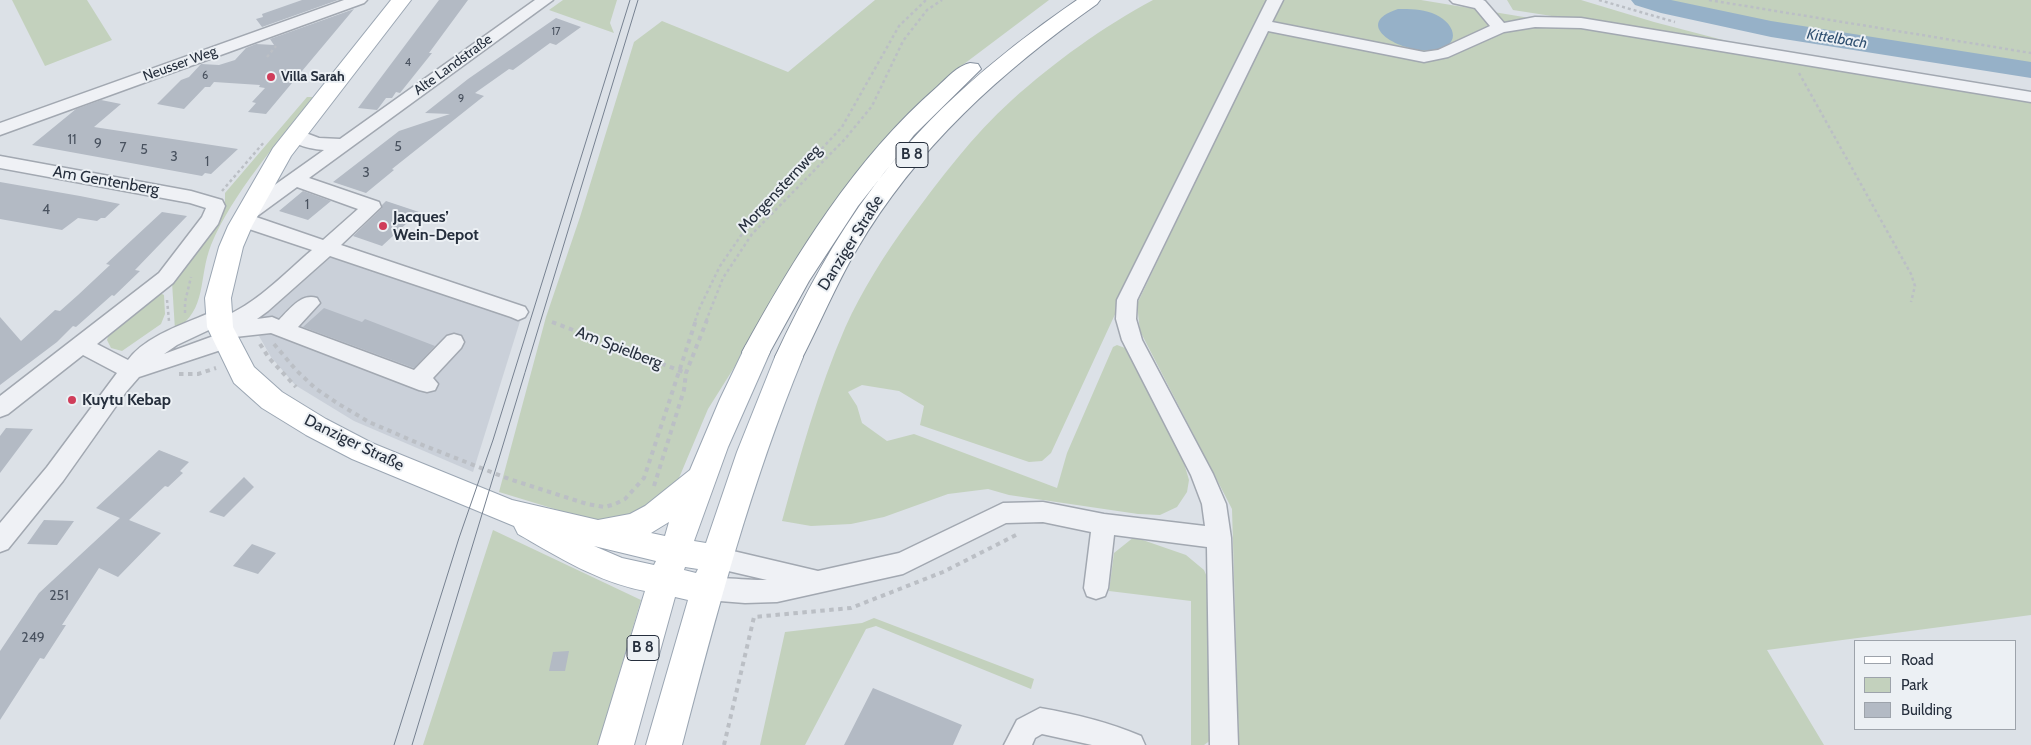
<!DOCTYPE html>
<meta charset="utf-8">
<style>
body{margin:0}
#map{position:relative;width:2031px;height:745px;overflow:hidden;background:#dce1e7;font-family:Cabin,sans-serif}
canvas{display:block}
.legend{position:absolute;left:1854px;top:640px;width:162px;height:90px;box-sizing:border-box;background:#ecf0f4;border:1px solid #9da3ab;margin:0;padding:6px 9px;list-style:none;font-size:15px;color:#262f3d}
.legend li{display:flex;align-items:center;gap:10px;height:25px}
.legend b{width:25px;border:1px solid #9da3ab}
</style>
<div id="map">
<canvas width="2031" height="745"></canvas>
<ul class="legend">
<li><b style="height:6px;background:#fff"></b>Road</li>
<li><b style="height:14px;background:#c3d1bd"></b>Park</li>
<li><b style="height:14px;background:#b3bac4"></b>Building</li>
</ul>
</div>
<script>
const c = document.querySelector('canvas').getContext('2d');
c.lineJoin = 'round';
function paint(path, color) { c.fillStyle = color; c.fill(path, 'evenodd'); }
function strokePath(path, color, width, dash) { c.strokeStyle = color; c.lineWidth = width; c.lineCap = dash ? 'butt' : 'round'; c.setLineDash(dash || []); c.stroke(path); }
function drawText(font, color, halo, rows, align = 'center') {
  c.font = font + ' Cabin,sans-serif'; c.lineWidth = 4; c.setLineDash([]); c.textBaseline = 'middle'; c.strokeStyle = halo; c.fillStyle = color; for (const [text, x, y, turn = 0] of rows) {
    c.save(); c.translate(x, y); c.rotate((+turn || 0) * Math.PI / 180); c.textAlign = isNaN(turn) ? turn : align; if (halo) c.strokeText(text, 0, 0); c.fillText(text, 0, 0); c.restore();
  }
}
const built = new Path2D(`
 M327,250L522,315L473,472L354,421L295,385L271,357L251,322Z`);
const green = new Path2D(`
 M12,0H87L112,40L45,66Z
 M563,0H617L610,23L614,33L549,10Z
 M875,0H1049L952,73L806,245L773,298L747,347L708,409L679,478L672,489L649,512L594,521L499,492L546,317L580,217L634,42L662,21L788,72Z
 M1153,0H1271L1129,284L1051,453L1042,461L1029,462L920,425L924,406L899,391L862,385L848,392L857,406L862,423L887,441L914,434L1057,488L1067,453L1113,347L1117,345L1125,348L1184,463L1189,480L1187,492L1177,507L1160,515L1138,514L1009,495L988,489L948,494L884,517L851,524L811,526L782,521C800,456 818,390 845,328C862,290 885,254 909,221C940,179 973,135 1012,100C1053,63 1104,26 1153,0Z
 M1282,0H1421L2031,101V615L1767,650L1824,745H1239L1232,509L1140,331L1137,304Z
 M1507,0H1581L1654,22L1746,46L1513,10Z
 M1653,0H2031V68L1769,26L1671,6Z
 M307,97H313C279,141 232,194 211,245C198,278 208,309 175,330L172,282L203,239L220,221L225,206V193Z
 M160,293L164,295L165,314L161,324L122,351L111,348L107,340L110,330Z
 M493,530L641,600L598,745H423Z
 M1134,537L1186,555L1204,570L1210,584L1211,740L1204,745H1191V601L1109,591L1114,553Z
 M874,618L1034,679L1031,689L876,626L866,629L805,745H760L785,632L862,623Z`);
const water = new Path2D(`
 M1398,9C1410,9 1421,9 1432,13C1454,21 1464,45 1435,50C1404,55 1348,25 1398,9Z`);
const river = new Path2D(`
 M1631,0H1671L1771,21L2031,62V78L1771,37L1661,13L1635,5Z`);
const building = new Path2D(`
 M302,0H338L262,27L256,19L263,17L262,14Z
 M439,0H468L429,53H432L400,93L396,92L392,98H386L377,110L358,108Z
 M354,9L266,114L248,112L256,103L252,102L265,88L259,87L260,85L214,82L210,87H205L184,109L157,104L181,80L189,77L201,64L219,65L235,60L246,48L256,44L274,45L270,39Z
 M556,18L581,27L556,45L550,43L513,70L509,69L475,93L484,96L392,169L394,170L366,193L333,182L399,131L450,114L425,113L468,79Z
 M101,100L121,104L94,127L238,149L211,174L205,173L202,176L32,145L76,109Z
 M0,182L80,196L120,204L105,218H101L97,221L78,218L62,230L0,219Z
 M303,191L331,201L308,220L279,211Z
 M386,201L419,212L382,246L353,236L382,208V205Z
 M162,212L187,216L135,270L140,271L114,296L112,295L76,327L73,326L57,342L0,385V317L21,341L55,310L60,311L78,295L110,265L106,264Z
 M324,308L362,322L365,319L435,346L414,368L303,327Z
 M6,428L33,429L0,473V436Z
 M159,450L189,462L180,471L183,473L168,487L165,486L129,520L161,533L118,577L99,568L62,625H66L44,659L40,658L0,720V651L39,593L120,518L96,508Z
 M244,477L254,487L224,517L209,512Z
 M44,520L74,521L57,545L27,544Z
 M252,544L276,553L258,574L233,566Z
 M569,651L565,671H549L553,652Z
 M873,688L962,725L953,745H844Z`);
const pathFar1 = new Path2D(`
 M1599,0L1675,22
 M1709,0L2031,53
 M267,57L276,46
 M1799,73L1911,274L1915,286L1911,302
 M222,191L265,141
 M167,300L169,321
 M185,313V302L191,277
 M695,321L700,307L720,266L742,234L842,127L899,26L926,0
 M706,321L723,278L752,234L845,139L872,106L903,41L927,10L942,0`);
const path = new Path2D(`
 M552,322L686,373
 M260,344L269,358L296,387
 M274,344L296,370L315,388L337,403L369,422L420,444L509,479L587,504L605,507L615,504L625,499L644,478L696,320
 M179,374H198L216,368
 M654,486L684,390L686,373L707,320
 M724,745L754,617L851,608L943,572L1018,534`);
const minor = new Path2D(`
 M344,0H367L364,3L0,135V123Z
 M535,0H553L309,178L379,202L381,207L341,245L525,307L528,312L525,317L518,320L511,317L330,256L268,311L257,319L272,317L279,320C290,309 301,293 317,298L320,303L298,327L414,370L447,336L454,334L461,336L464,342L461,348L433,378L438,384L435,390L427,392L419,390L271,333L235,337L236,340L233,346L139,377L126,392L63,481L8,549L0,552V523L47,467L117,373L83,355L8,414L0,417V396L159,273L202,217L206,208L190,203L0,168V156L191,191L222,200L225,206L218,224L173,283L97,344L128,360C145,336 186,323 212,312L219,309L226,312L228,315C260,300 285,273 312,250L249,229L247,224L248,222L238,221L236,216L238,211L324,150C312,149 293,146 286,135L289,131L295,129L319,138L340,139ZM297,187L358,209L323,240L256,217ZM211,329L213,332L219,334L164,354L177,345Z
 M1267,0H1283L1272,22L1424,52L1438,50L1490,26L1475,8L1453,3L1450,0H1483L1485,1L1504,23L1535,17L1581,18L2031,92V102L1581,28L1535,27L1504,32L1448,57L1424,62L1268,31L1137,300L1136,319L1142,340L1213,474L1226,504L1231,538L1238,745H1210L1207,547L1114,535L1108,588L1105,596L1096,599L1087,596L1084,588L1091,532L1043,522L1006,523L903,574L777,602L745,603L707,600L698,597L695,589L698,581C715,575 747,581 767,580L707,566L704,558L707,550L716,547L818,571L899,553L1003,503L1043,502L1104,514L1205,526L1202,504L1191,475L1122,340L1116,319L1117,300Z
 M1040,708C1075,714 1108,722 1141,736L1145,745H1092L1042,734L1035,738L1032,745H1004L1017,720Z`);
const major = new Path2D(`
 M391,0H411L291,156L252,226L243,247L231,298L233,327L254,367L282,392L326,419L372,443L512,500L598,520L630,514L645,506L690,470L720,399L746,345L756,342L766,345L770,352L728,447L694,541L706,543L737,452L775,357L779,350L789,347L799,350L803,357C751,483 716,614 682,745H646L688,600L675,597L634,745H598L645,591C598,582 560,558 518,534L514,526L352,459L306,435L262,408L234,383L207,327L205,298L219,247L228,226L273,148ZM669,522L665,536L651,533ZM594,546L656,561L654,565L622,558ZM685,567L698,569L696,573L684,570Z`);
const highway = new Path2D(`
 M1077,0H1100L1097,4C1002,71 916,148 857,249C835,286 819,326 799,364L789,367L779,364L775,357C803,297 834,239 874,186C929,112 1001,52 1077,0Z
 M970,63L978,64L981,69L914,135L858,206L809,281L766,359L756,362L746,359L742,352C794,257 855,158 937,87C947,78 957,66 970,63Z`);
const tram = new Path2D(`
 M394,745L459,538L493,440L630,0
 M412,745L638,0`);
const markers = [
 [271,77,5,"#d03d5a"],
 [383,226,5,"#d03d5a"],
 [72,400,5,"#d03d5a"]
];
const farNumbernames = [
 ["17",556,32],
 ["4",408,63],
 ["6",205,76],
 ["9",461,99]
];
const farStreetnames = [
 ["Neusser Weg",180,64,-20],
 ["Alte Landstraße",453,65,-36]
];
const farPoinames = [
 ["Villa Sarah",281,77]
];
const numberNames = [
 ["11",72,140],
 ["9",98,144],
 ["5",398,147],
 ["7",123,148],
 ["5",144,150],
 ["3",174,157],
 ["1",207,162],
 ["3",366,173],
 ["1",307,205],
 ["4",46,210],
 ["251",59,596],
 ["249",33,638]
];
const farWaternames = [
 ["Kittelbach",1837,39,9]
];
const shields = [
 [912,155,32],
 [643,648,32]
];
const shieldNames = [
 ["B 8",912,155],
 ["B 8",643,648]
];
const streetNames = [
 ["Am Gentenberg",106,181,10],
 ["Morgensternweg",780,189,-47],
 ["Danziger Straße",851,243,-58],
 ["Am Spielberg",619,348,21],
 ["Danziger Straße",354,443,26]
];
const poiNames = [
 ["Jacques’",393,217],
 ["Wein-Depot",393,235],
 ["Kuytu Kebap",82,400]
];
paint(built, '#cad0d9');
paint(green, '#c3d1bd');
paint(water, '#96b1c8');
paint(river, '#96b1c8');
paint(building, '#b3bac4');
strokePath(minor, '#a2a8b1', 3);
strokePath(major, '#9ba6b3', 2);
strokePath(highway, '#848f9d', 2);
strokePath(pathFar1, '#bbbfc5', 2.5, [3, 3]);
strokePath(path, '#bbbfc5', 4, [4.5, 4.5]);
paint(minor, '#eff1f5');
paint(major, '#fff');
paint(highway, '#fff');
strokePath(tram, '#768190', 1);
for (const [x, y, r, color] of markers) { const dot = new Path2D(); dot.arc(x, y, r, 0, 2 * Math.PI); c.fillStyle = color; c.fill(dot); strokePath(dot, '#ecf0f4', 2); }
drawText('11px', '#49525f', null, farNumbernames);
drawText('14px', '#262f3d', '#ecf0f4', farStreetnames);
drawText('bold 14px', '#262f3d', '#ecf0f4', farPoinames, 'left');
drawText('14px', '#49525f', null, numberNames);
drawText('italic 15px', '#305071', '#ecf0f4', farWaternames);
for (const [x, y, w] of shields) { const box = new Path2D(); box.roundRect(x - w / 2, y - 12.5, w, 25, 4); c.fillStyle = '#ecf0f4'; c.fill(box); strokePath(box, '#262f3d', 1); }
drawText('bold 15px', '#262f3d', null, shieldNames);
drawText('16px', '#262f3d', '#ecf0f4', streetNames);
drawText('bold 16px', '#262f3d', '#ecf0f4', poiNames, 'left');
</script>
